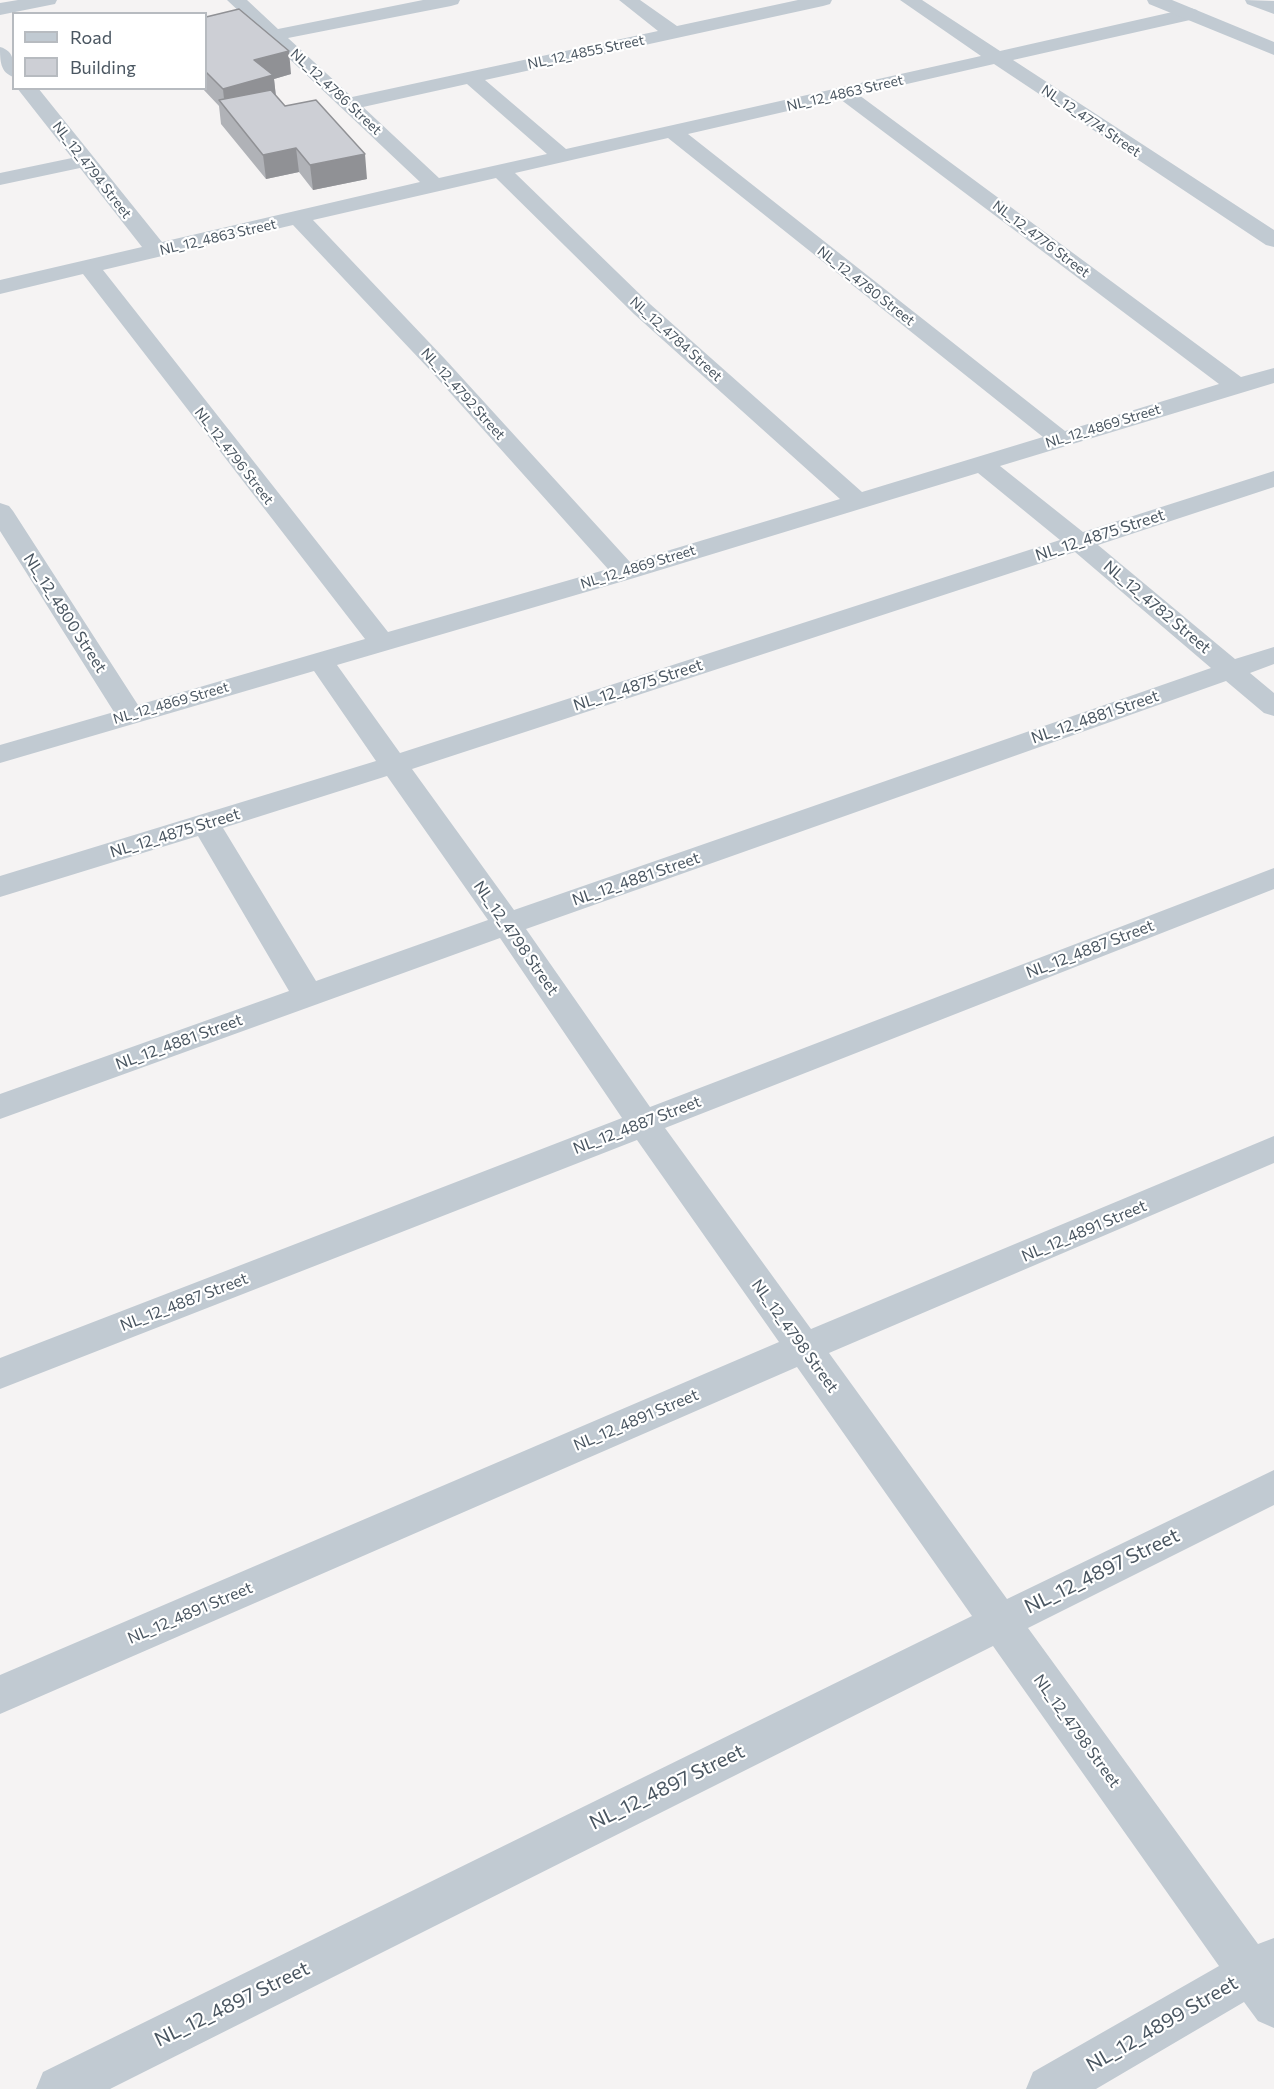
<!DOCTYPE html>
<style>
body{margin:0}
#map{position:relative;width:1274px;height:2089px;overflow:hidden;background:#f5f3f3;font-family:Commissioner,sans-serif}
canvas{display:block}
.legend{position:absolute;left:12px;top:12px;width:195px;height:78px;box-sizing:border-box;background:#fff;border:2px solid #b7bbc0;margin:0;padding:8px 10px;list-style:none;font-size:18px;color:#4a5661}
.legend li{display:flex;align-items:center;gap:12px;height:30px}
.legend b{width:30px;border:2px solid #b7bbc0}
</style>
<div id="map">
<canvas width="1274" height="2089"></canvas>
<ul class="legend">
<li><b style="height:8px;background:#c1cad2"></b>Road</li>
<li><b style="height:16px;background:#cdcfd5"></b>Building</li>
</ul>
</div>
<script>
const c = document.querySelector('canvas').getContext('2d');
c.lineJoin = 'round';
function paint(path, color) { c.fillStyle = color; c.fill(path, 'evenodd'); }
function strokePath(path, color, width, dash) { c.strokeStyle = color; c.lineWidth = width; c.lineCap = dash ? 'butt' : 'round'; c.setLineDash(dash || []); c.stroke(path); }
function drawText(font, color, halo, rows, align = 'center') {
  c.font = font + ' Commissioner,sans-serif'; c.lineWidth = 4.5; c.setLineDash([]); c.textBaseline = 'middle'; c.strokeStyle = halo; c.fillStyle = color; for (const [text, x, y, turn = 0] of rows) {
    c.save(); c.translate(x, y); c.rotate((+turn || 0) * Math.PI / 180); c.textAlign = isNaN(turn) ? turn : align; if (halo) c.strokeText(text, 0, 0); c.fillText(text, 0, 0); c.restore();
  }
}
const minor = new Path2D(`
 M18,0H57L55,4L0,15V3Z
 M227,0H247L278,29L423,0H460L458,4L451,6L288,38L352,97L658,31L619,0H640L677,26L798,0H832L830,4L823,6L485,80L566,149L981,56L900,0H922L1000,51L1190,8L1197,10L1199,14L1197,18L1190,20L1013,60L1274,230V247L1266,245L994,64L859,95L1241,377L1274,368V383L1000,466L1083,532L1274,471V487L1098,545L1235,659L1274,647V664L1250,673L1274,693V716L1264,713L1226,681L526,929L650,1107L1274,868V889L665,1128L811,1329L1274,1136V1163L829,1353L1007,1599L1274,1470V1505L1028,1628L1258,1944L1274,1938V2028L1258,2021L1244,2002L1096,2089H1026L1033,2072L1219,1966L993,1646L110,2089H36L43,2072L972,1616L797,1367L0,1714V1675L779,1342L637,1140L0,1389V1358L622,1118L500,938L0,1119V1094L289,991L198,836L0,897V876L376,761L314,671L0,763V745L114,712L0,531V503L9,506L13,511L138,705L365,639L83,274L0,294V280L142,247L80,168L0,185V173L72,158L17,88H38L162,242L420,182ZM467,84L547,154L439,178L363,107ZM840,99L1219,384L1065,431L688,134ZM668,138L1043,437L862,492L650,304L515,173ZM496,178L634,314L840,499L630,562L444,358L313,220ZM293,225L428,368L608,569L388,632L103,270ZM978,473L1060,540L400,753L337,665L634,578ZM1075,552L1211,668L514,910L412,769ZM387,776L488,920L316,981L223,828Z
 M0,47C15,51 14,64 14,77C0,73 0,60 0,47Z`);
const tertiary = new Path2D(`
 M1147,0H1172L1274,42V55L1149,4Z
 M1245,0L1274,1V14L1247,4Z`);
const wall = new Path2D(`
 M206,17L291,74L274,79L276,96L285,106L367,179L313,190L299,172L266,179L221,124L219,106L202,88H206Z`);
const shadedWall = new Path2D(`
 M289,51L291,74L274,79L276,98L225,109L223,89L254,60Z
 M296,148L299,172L266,179L263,155Z
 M365,154L367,179L313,190L310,165Z`);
const building = new Path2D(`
 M239,9L289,51L254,60L273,75L223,89L206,72V17Z
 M271,90L285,106L316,100L365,154L310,165L296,148L263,155L219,100Z`);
const farStreetnames = [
 ["NL_12_4855 Street",586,52,-12],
 ["NL_12_4786 Street",336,92,43],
 ["NL_12_4863 Street",845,93,-13],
 ["NL_12_4774 Street",1091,121,34],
 ["NL_12_4794 Street",92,170,52],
 ["NL_12_4863 Street",218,237,-13],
 ["NL_12_4776 Street",1041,239,37],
 ["NL_12_4780 Street",866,286,38],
 ["NL_12_4784 Street",676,339,42],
 ["NL_12_4792 Street",463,394,48],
 ["NL_12_4869 Street",1103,426,-17],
 ["NL_12_4796 Street",234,456,52],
 ["NL_12_4869 Street",638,567,-17],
 ["NL_12_4869 Street",171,703,-16]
];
const streetNames = [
 ["NL_12_4875 Street",1100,535,-18],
 ["NL_12_4782 Street",1157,607,40],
 ["NL_12_4800 Street",65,613,57],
 ["NL_12_4875 Street",638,685,-18],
 ["NL_12_4881 Street",1095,717,-19],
 ["NL_12_4875 Street",175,833,-17],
 ["NL_12_4881 Street",636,879,-19],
 ["NL_12_4798 Street",516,938,55],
 ["NL_12_4887 Street",1090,949,-21],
 ["NL_12_4881 Street",179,1042,-20],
 ["NL_12_4887 Street",637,1125,-21],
 ["NL_12_4891 Street",1084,1231,-23],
 ["NL_12_4887 Street",184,1302,-21],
 ["NL_12_4798 Street",795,1336,54],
 ["NL_12_4891 Street",636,1420,-23],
 ["NL_12_4891 Street",190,1613,-23],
 ["NL_12_4798 Street",1077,1731,54]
];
const nearStreetnames = [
 ["NL_12_4897 Street",1102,1571,-26],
 ["NL_12_4897 Street",667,1787,-26],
 ["NL_12_4897 Street",232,2004,-26],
 ["NL_12_4899 Street",1162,2024,-30]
];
paint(minor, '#c1cad2');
paint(tertiary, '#c1cad2');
paint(wall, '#b0b2b7');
paint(shadedWall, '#909195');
paint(building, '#cdcfd5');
strokePath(building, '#909195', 1.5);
drawText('14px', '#4a5661', '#fff', farStreetnames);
drawText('16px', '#4a5661', '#fff', streetNames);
drawText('20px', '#4a5661', '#fff', nearStreetnames);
</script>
